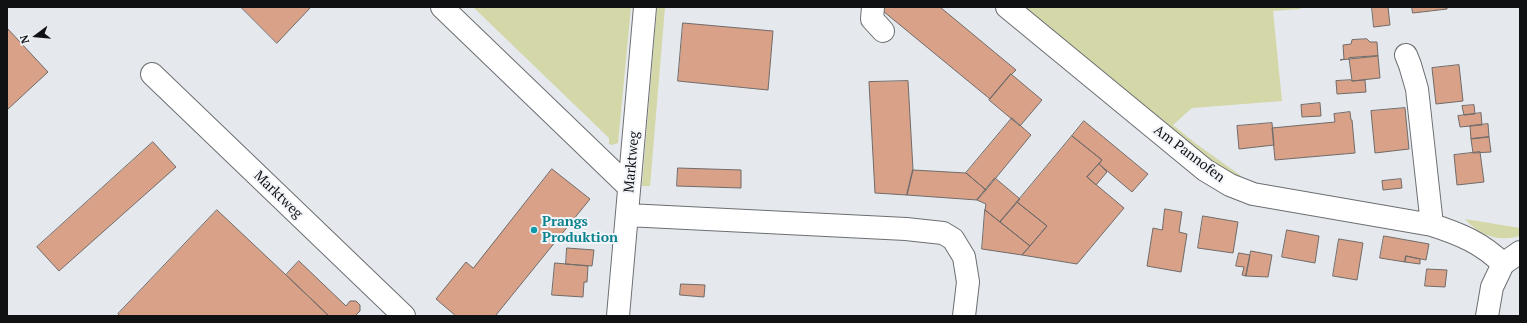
<!DOCTYPE html>
<style>
body{margin:0}
#map{position:relative;width:1527px;height:323px;overflow:hidden;background:#e5e8ec;font-family:"PT Serif",serif}
canvas{display:block}
.frame{position:absolute;inset:0;border:8px solid #101112;pointer-events:none}
.north{position:absolute;left:16px;top:16px;width:40px;height:40px;-webkit-text-stroke:3px #f2f5f9;paint-order:stroke;rotate:254deg;font-size:11px;font-weight:700;line-height:16px;text-align:center;color:#101112}
.north::after{content:'';display:block;margin:auto;width:14px;height:18px;background:#101112;clip-path:polygon(50% 0,100% 100%,50% 72%,0 100%)}
</style>
<div id="map">
<canvas width="1527" height="323"></canvas>
<div class="frame"></div>
<div class="north">N</div>
</div>
<script>
const c = document.querySelector('canvas').getContext('2d');
c.lineJoin = 'round';
function paint(path, color) { c.fillStyle = color; c.fill(path, 'evenodd'); }
function strokePath(path, color, width, dash) { c.strokeStyle = color; c.lineWidth = width; c.lineCap = dash ? 'butt' : 'round'; c.setLineDash(dash || []); c.stroke(path); }
function drawText(font, color, halo, rows, align = 'center') {
  c.font = font + ' "PT Serif",serif'; c.lineWidth = 4; c.setLineDash([]); c.textBaseline = 'middle'; c.strokeStyle = halo; c.fillStyle = color; for (const [text, x, y, turn = 0] of rows) {
    c.save(); c.translate(x, y); c.rotate((+turn || 0) * Math.PI / 180); c.textAlign = isNaN(turn) ? turn : align; if (halo) c.strokeText(text, 0, 0); c.fillText(text, 0, 0); c.restore();
  }
}
const green = new Path2D(`
 M473,7H631L618,143L612,145L609,144V138Z
 M657,7H665L650,186H642Z
 M1019,7H1300L1301,9L1273,11L1282,101L1192,108L1173,125L1195,143L1244,178L1217,167Z
 M1465,219L1520,228V236C1498,242 1480,236 1465,219Z`);
const building = new Path2D(`
 M241,7H311L277,43Z
 M886,7H940L1016,70L1011,75V74L990,99L883,11Z
 M1372,7H1388L1390,25L1374,27Z
 M1412,7H1447V9L1413,13Z
 M683,23L773,31L768,90L678,81Z
 M7,28L48,72L7,110Z
 M1367,39L1370,42H1377L1378,56L1340,60L1344,59L1343,45L1351,44L1352,40Z
 M1378,56L1380,78L1352,81L1349,58Z
 M1459,65L1463,101L1436,104L1432,68Z
 M1011,74L1042,100L1020,126L989,100Z
 M1351,80L1352,81L1365,80L1366,92L1337,94L1336,81Z
 M908,81L913,170L907,195L875,193L869,82Z
 M1320,103L1321,116L1302,117L1301,105Z
 M1474,105L1475,114L1464,115L1462,106Z
 M1405,108L1409,149L1375,153L1371,111Z
 M1350,112L1351,120H1352L1355,153L1275,160L1272,128L1335,122L1334,114Z
 M1481,113L1482,125L1460,127L1458,116Z
 M1012,118L1031,135L986,190L966,173Z
 M1084,121L1148,174L1132,192L1099,164L1102,160L1072,136Z
 M1272,123L1274,145L1239,149L1237,126Z
 M1488,124L1489,137L1471,139L1470,126Z
 M1072,136L1102,160L1087,177L1124,208L1077,264L1022,255L1047,226L1017,202Z
 M1489,137L1491,152L1473,153L1471,139Z
 M153,142L176,167L59,271L37,247Z
 M1480,152L1484,182L1457,185L1454,155Z
 M1099,164L1107,172L1096,185L1087,177Z
 M678,168L741,170V188L677,186Z
 M552,169L590,199L496,315L497,316H456L436,299L466,262L473,268Z
 M913,170L966,173L986,190L977,200L907,195Z
 M995,178L1020,199L1000,222L985,210L986,204L977,200Z
 M1401,179L1402,188L1383,190L1382,181Z
 M1017,202L1047,226L1030,246L1000,222Z
 M1165,209L1182,212L1179,232L1187,234L1181,272L1147,266L1153,228L1162,230Z
 M217,210L286,275L329,316H120L118,314Z
 M985,210L1030,246L1022,255L982,249Z
 M1203,216L1238,222L1233,253L1198,248Z
 M1287,230L1319,236L1315,263L1282,257Z
 M1384,236L1429,244L1426,260L1406,256L1405,262L1380,258Z
 M1339,239L1363,243L1357,280L1333,276Z
 M567,248L594,250L592,266L566,264Z
 M1251,251L1272,255L1268,277L1246,276Z
 M1239,253L1250,255L1246,276L1242,275L1244,267L1236,266Z
 M1406,256L1420,259V264L1405,262Z
 M299,261L346,306L350,301H356L360,305V311L356,315L357,316H329L286,275Z
 M555,263L588,266L587,282H584L583,297L552,295Z
 M1427,269L1447,270L1445,287L1425,286Z
 M681,284L705,285L704,297L680,295Z`);
const minor = new Path2D(`
 M442,7L629,187
 M873,7L872,19L883,31
 M1007,7L1205,170L1230,185L1253,194L1432,225C1460,234 1482,243 1503,264L1520,252
 M1406,55L1410,65L1417,89L1432,225
 M152,74L404,316
 M627,215L906,229L943,233L953,239L964,257L968,282L964,316
 M618,316L645,7
 M1487,316L1492,287L1503,264`);
const markers = [
 [534,230,4,"#0f9aa8"]
];
const streetNames = [
 ["Am Pannofen",1189,154,37],
 ["Marktweg",632,162,-85],
 ["Marktweg",278,195,44]
];
const cultureNames = [
 ["Prangs",542,222],
 ["Produktion",542,238]
];
paint(green, '#d4d7a8');
paint(building, '#d8a188');
strokePath(building, '#706b69', 1);
strokePath(minor, '#6c6f72', 24);
strokePath(minor, '#fff', 22);
for (const [x, y, r, color] of markers) { const dot = new Path2D(); dot.arc(x, y, r, 0, 2 * Math.PI); c.fillStyle = color; c.fill(dot); strokePath(dot, '#f2f5f9', 1.5); }
drawText('14px', '#101112', '#f2f5f9', streetNames);
drawText('bold 14px', '#0d838f', '#f2f5f9', cultureNames, 'left');
</script>
